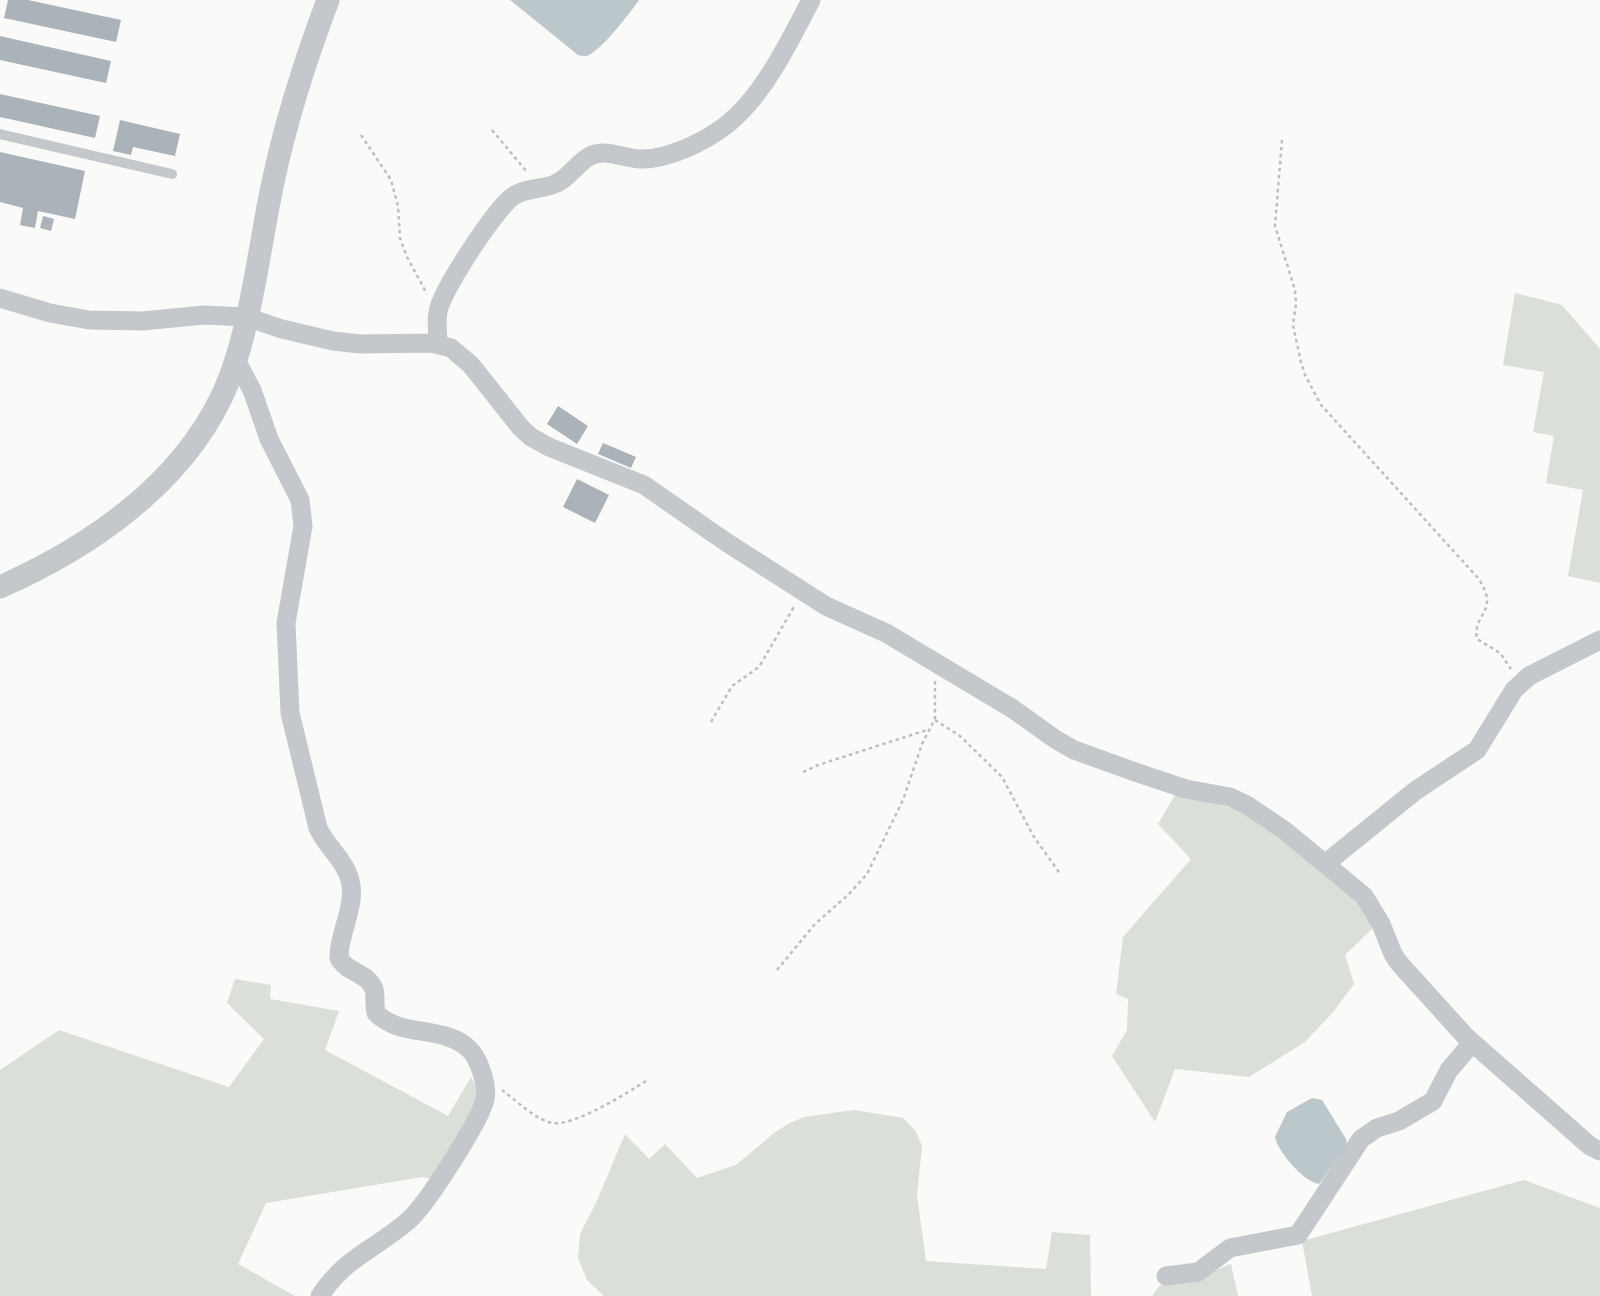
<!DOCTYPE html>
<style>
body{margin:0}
canvas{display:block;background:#fafaf8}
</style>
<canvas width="1600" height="1296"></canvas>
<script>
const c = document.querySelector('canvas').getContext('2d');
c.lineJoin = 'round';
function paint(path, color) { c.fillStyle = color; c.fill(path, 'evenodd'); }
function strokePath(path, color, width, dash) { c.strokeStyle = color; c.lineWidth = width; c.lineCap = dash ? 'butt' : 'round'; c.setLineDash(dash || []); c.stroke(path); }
const green = new Path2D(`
 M1515,293L1562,305L1600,349V583L1568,576L1583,490L1546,483L1554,436L1533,432L1544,372L1503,365Z
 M1175,795L1208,800L1248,814L1350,892L1373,928L1345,955L1354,984L1333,1012L1305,1042L1249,1077L1175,1069L1155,1122L1112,1056L1127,1030L1128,999L1116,994L1123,937L1191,859L1158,824Z
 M235,979L271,985L270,999L339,1011L325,1050L448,1116L471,1077L479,1093L473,1116L433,1179L423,1177L266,1203L238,1264L295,1296H0V1070L59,1030L229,1087L264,1039L227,1003Z
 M854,1110L903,1118L915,1130L922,1146L917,1195L926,1261L1046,1269L1052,1232L1090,1235L1091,1296H604L587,1280L578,1258L580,1234L596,1203L625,1134L649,1159L665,1144L697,1178L736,1165L774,1133L788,1124L804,1117Z
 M1524,1180L1600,1208V1296H1312L1302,1241Z
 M1231,1264L1238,1296H1152L1160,1285L1179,1284Z`);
const water = new Path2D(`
 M510,0H639C630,13 602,49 589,55C585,57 582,56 578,55Z
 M1312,1098L1322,1100L1346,1139L1347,1145L1319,1184C1304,1182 1278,1152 1275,1137L1287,1112Z`);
const building = new Path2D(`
 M8,0H28L121,20L116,42L4,18Z
 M0,36L111,61L106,83L0,60Z
 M0,94L100,116L95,138L0,117Z
 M120,120L180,134L175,156L133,147L131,155L113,151Z
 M0,152L85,171L75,219L38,211L35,228L20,225L23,208L0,202Z
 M43,216L54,219L51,231L40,228Z
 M558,406L588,426L577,444L547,424Z
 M603,443L636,457L631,468L598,454Z
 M577,479L609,495L595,523L563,507Z`);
const path = new Path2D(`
 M492,130L527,172
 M361,135L391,180L398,206L400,238L407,257L427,294
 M1282,140L1275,226L1295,290L1296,304L1293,325L1301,362L1305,375L1321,405L1478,578C1501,612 1472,613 1477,639L1500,653L1511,669
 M935,720L960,736L1002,777L1034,837L1061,875
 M711,722L732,686L759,667L795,605
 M803,772L818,765L930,729
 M777,970L815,924L849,894L867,874L903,800L922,744L935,719V681
 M502,1090C517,1101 533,1118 552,1123C573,1127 627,1093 646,1081`);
const service = new Path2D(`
 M0,134L172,174`);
const minor = new Path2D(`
 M0,298L50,313L89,320L143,321L204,315L246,317L282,329L333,341L360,344L432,343L451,348L471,365L521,428L531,437L549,447L644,485L726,542L826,606L886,633L1013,709L1055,739L1074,750L1138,773L1186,789L1230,797L1247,805L1284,830L1364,896L1381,924L1393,954L1399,963L1466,1037L1590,1146L1600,1151
 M438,344C438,334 436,322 438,312C441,291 495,210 512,197C525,187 544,190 557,183C570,177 578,162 590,156C606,148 626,159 642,159C669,159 704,142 725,126C763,97 789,42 811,0
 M236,360L252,390L269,439L300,500L303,526L286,623L290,713L318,828C325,844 339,855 346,870C362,899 338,931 339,958C347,973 367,972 374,989C376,997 374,1005 376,1013C400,1038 445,1025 469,1049C479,1058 488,1086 485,1099C481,1120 426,1205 409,1220C376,1249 345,1257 320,1296
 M1325,864L1415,791L1477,750L1514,690L1529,676L1600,640
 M1166,1276L1198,1272L1230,1248L1298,1235L1361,1139L1377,1128L1399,1121L1433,1101L1449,1070L1472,1043`);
const tertiary = new Path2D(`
 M0,587C88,548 178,487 221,398C250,338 258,253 272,187C285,124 305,61 328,0`);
paint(green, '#dadfd7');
paint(water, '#bbc7cb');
paint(building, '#aab3b9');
strokePath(path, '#bbbfc2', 2.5, [3.5, 3.5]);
strokePath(service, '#c3c8cc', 10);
strokePath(minor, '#c3c8cc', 19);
strokePath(tertiary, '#c3c8cc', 23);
</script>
